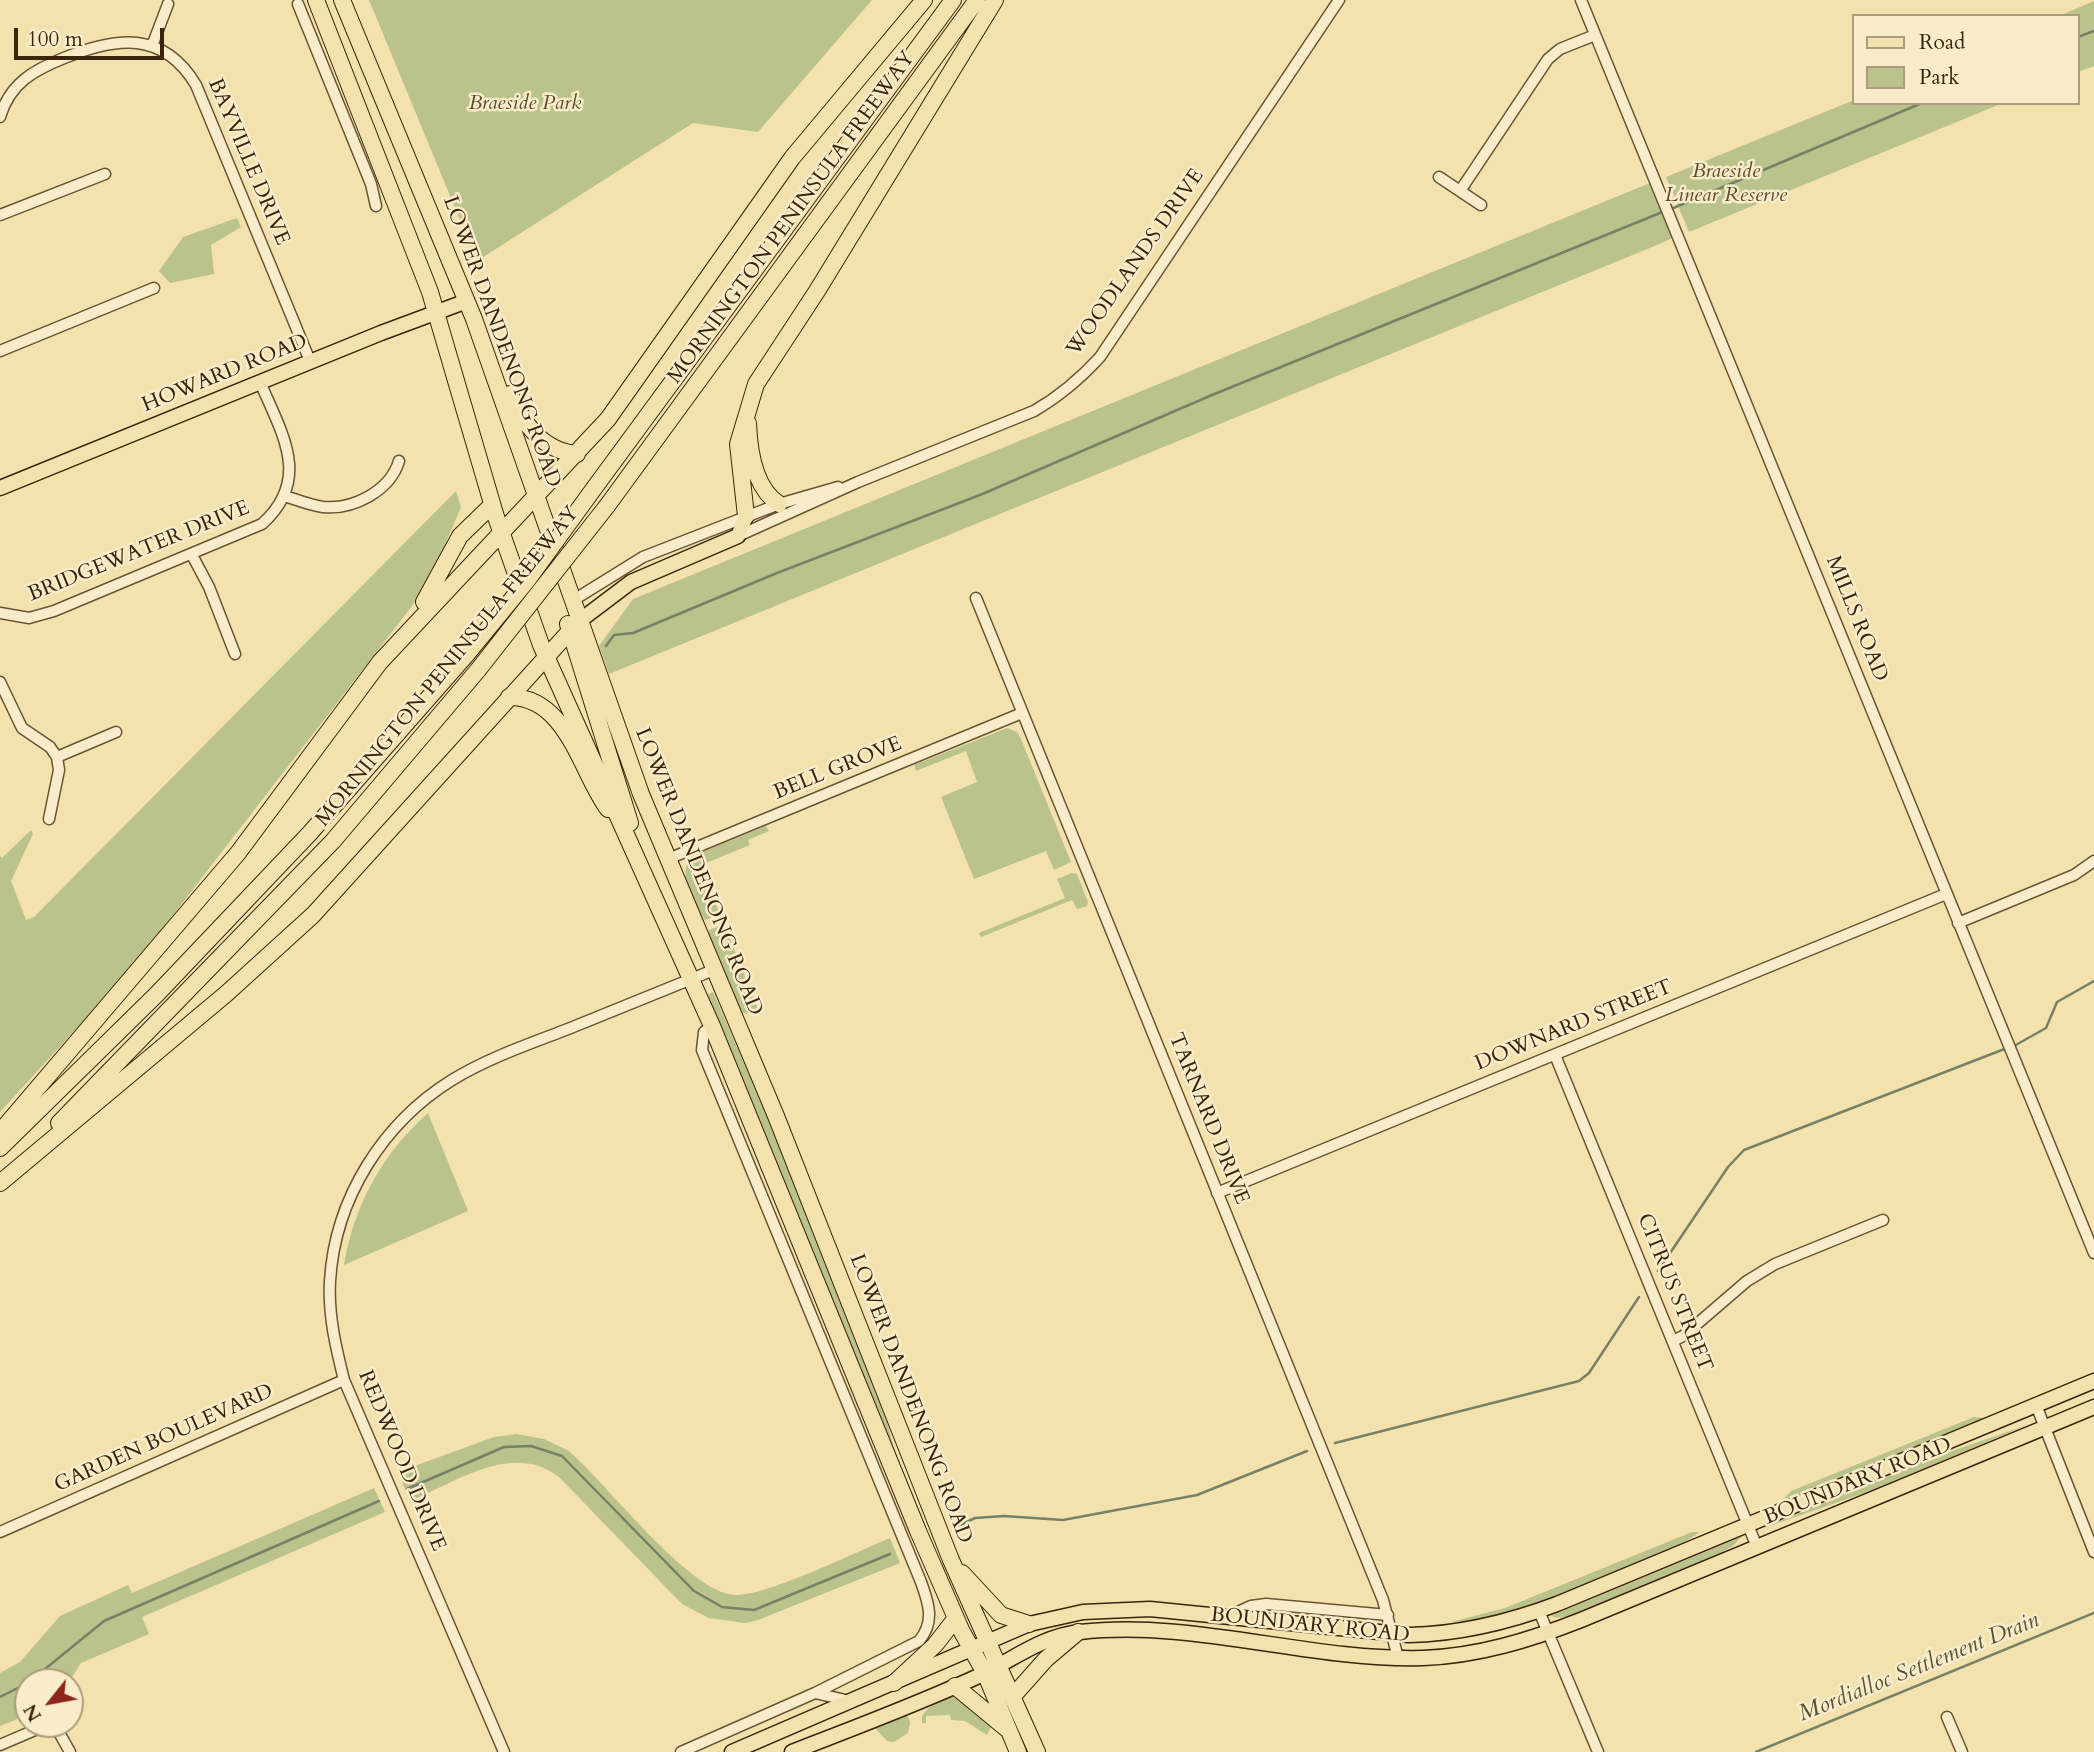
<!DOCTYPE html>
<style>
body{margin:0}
#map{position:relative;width:2094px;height:1752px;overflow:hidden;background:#f4e2ae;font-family:Cardo,serif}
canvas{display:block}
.legend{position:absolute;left:1852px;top:14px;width:228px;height:91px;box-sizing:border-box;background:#f8ecca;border:2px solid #ad9c7d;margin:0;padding:9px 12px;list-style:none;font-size:21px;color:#3c240a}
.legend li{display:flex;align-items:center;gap:14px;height:35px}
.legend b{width:35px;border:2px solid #ad9c7d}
.north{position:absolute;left:14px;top:1668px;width:70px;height:70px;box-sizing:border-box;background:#f8ecca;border:2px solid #ad9c7d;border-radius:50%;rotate:239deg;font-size:19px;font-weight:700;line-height:28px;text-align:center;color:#3c240a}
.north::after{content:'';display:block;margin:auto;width:24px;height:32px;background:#8f2418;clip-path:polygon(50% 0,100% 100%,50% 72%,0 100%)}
.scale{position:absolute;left:14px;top:28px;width:150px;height:32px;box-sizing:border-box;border:4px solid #3c240a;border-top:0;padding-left:9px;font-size:21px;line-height:24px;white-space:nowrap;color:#3c240a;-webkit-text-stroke:5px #f8ecca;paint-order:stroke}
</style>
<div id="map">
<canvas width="2094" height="1752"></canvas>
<ul class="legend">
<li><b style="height:9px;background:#f4e2ae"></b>Road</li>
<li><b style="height:19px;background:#bac38b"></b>Park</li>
</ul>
<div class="north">N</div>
<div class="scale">100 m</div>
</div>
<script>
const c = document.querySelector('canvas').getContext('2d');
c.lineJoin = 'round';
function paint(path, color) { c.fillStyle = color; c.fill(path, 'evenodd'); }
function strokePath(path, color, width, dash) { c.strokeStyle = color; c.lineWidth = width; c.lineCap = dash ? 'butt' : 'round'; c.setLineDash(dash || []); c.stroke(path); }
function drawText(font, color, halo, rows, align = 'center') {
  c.font = font + ' Cardo,serif'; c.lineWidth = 5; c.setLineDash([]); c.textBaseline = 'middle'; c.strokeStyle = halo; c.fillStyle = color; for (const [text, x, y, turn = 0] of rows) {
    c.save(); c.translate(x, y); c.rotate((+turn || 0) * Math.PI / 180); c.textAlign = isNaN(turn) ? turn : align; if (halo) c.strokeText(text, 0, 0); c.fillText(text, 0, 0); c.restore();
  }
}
const green = new Path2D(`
 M369,0H872L758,132L693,123L477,261Z
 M2094,1V66L2078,72V16H2059Z
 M1854,100V103H2003L1689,232L1666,177Z
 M1650,183L1672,232V238L1662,243L609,674L599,646L633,599Z
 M237,218L241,227L211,245L214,274L170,283L159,271L183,237Z
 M456,491L461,507L430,580L409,610L132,968L0,1112V856L2,858L31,830L33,834L11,881L26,920L34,917Z
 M1007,728L1017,732L1021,739L1071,862L1054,870L1046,851L974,879L941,797L977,782L966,751L916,771L914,765Z
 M766,826L769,831L748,840L750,845L701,865L719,912L717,916L705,920C693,905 676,872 692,856Z
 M1072,873L1077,874L1088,902L1087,906L1077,909L1072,900L981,937L979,933L1065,898L1057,879Z
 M721,925L725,926L758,1010L747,1014L740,1012L708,936L709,930Z
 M713,992L787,1162L883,1403L895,1454L717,1022L708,994Z
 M428,1113L468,1211L344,1265C354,1205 382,1154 428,1113Z
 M1974,1417L1985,1418L1781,1501L1791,1491Z
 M2027,1425L1873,1490L1761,1529L1926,1460Z
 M516,1434L544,1439L569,1451C606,1483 691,1594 735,1595C767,1596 856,1552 890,1538L900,1563L758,1620L745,1623L709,1618L682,1604L559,1477C513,1441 456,1482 410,1501L398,1472L494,1437Z
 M374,1488L385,1512L142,1617L149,1634L81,1663L69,1682H28V1715L0,1726V1673L20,1662L60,1616L128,1585L132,1593Z
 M1692,1532H1700C1671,1556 1485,1628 1451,1622L1505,1608Z
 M1741,1537L1733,1546L1715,1556L1572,1615L1557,1618L1551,1616Z
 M960,1697L991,1727L987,1735L965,1721L951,1720L950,1715L926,1716V1723H922V1716C931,1703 944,1696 960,1697Z
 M907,1715L910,1722L908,1733L894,1742L887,1741L875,1728Z`);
const stream = new Path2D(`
 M2078,37L2094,31
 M1671,209L1922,103
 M606,646L614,635L633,633L777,573L980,495L1212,395L1665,211
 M2014,1046L2046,1028L2057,1002L2094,981
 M1658,1271L1728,1167L1744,1150L2007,1048
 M1335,1443L1579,1381L1589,1373L1639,1297
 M407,1489L504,1447L531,1446L562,1456L694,1591L722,1607L754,1610L890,1554
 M958,1526L975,1518L1004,1516L1063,1520L1197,1495L1307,1451
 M29,1682L104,1621L379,1501
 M0,1697L28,1683
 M1756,1752L2094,1613`);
const minor = new Path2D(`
 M1581,0L2094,1253
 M298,4L371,184L376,206
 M152,46L168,4
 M0,117C10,83 34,70 64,58C116,37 163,30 196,85L310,361
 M1439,177L1481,205
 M1460,191L1548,59L1560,49L1595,35
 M0,215L105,174
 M0,351L154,288
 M285,496C297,500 310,505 323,507C353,510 390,491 399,461
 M738,536L858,482L1034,411C1060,396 1080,379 1100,357L1339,0
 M192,555L209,587L235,654
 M976,598L1383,1600L1398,1658
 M572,601L643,557L779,504L838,487
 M0,613L29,618L54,611L262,524C312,479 282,434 260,382
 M0,682L22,728L50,747L57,757L59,770L49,819
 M57,757L116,732
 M668,859L1022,713
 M1958,923L2074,875L2094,861
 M1555,1055L1757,1547
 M1217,1193L1946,894
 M1673,1341L1683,1336L1747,1281L1775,1264L1883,1220
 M2036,1405L2094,1552
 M0,1532L344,1380
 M1539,1611L1598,1752
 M1229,1616L1251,1606L1266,1604L1388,1615
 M815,1693L850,1701
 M1947,1717L1962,1752
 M0,1745L42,1727H56L70,1752
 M504,1752L344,1380C336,1348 328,1315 330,1281C335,1198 383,1123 452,1080C488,1058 529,1044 568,1029C617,1009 667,989 716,969
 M681,1752L815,1693L919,1641C935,1622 929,1604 921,1582L702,1050L704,1032L712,1026`);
const major = new Path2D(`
 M0,488L381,333L467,301
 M578,622L631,582L738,536L746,516
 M732,1752L1029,1624L1083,1612L1150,1609L1409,1635C1461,1634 1509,1622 1557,1604L2094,1381
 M792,1752C856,1727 921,1703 983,1674C1015,1658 1043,1636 1080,1632C1194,1619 1308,1661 1423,1658C1478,1656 1530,1640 1581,1620L2094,1407`);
const highway = new Path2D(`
 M316,0L430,292L496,517L541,645L712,1026L918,1531L962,1632L985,1673L1018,1752
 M342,0L474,319L641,794L776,1116L951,1560L1037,1752
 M510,394C523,423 542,451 577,454
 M748,423C749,449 754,488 779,504
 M595,487L953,0
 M607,506L977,0
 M746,516L738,444L756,384L817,291L995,0
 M424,602L460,536L492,505
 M568,624L630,823
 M509,697C567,696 581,773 608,809
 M59,1123L333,841L478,670
 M0,1132L238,853L380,662L608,419L792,158L924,0
 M0,1148L157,994L310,833L467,654
 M0,1183L226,994L313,915L578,622
 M962,1573L1001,1615L1029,1624
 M894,1683L935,1645L956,1618
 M955,1686L1007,1729
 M1014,1695L1046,1659L1078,1632`);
const highwayBridge = new Path2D(`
 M467,654L526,582L595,487
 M478,670L607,506`);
const parkNames = [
 ["Braeside Park",525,104],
 ["Braeside",1726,172],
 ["Linear Reserve",1726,196]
];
const streetNames = [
 ["BAYVILLE DRIVE",248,162,67],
 ["MORNINGTON PENINSULA FREEWAY",792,218,-54],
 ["WOODLANDS DRIVE",1136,263,-55],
 ["LOWER DANDENONG ROAD",501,342,70],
 ["HOWARD ROAD",225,374,-22],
 ["BRIDGEWATER DRIVE",139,552,-22],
 ["MILLS ROAD",1856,619,68],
 ["MORNINGTON PENINSULA FREEWAY",448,667,-51],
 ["BELL GROVE",838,769,-22],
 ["LOWER DANDENONG ROAD",698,872,68],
 ["DOWNARD STREET",1574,1026,-22],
 ["TARNARD DRIVE",1208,1119,68],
 ["CITRUS STREET",1674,1293,68],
 ["LOWER DANDENONG ROAD",910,1399,69],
 ["GARDEN BOULEVARD",164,1439,-24],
 ["REDWOOD DRIVE",401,1461,67],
 ["BOUNDARY ROAD",1858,1482,-22],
 ["BOUNDARY ROAD",1310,1626,6]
];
const waterNames = [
 ["Mordialloc Settlement Drain",1919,1668,-22]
];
paint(green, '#bac38b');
strokePath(stream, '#768167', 2.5);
strokePath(minor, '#6a5433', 13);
strokePath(major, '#3c240a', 17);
strokePath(highway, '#3c240a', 18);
strokePath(minor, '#f8ecca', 10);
strokePath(major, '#f4e2ae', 14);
strokePath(highway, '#f4e2ae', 16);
strokePath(highwayBridge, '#3c240a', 18, []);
strokePath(highwayBridge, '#f4e2ae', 16);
drawText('italic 21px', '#5c4c2a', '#f8ecca', parkNames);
drawText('21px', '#3c240a', '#f8ecca', streetNames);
drawText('italic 23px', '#595238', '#f8ecca', waterNames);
</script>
